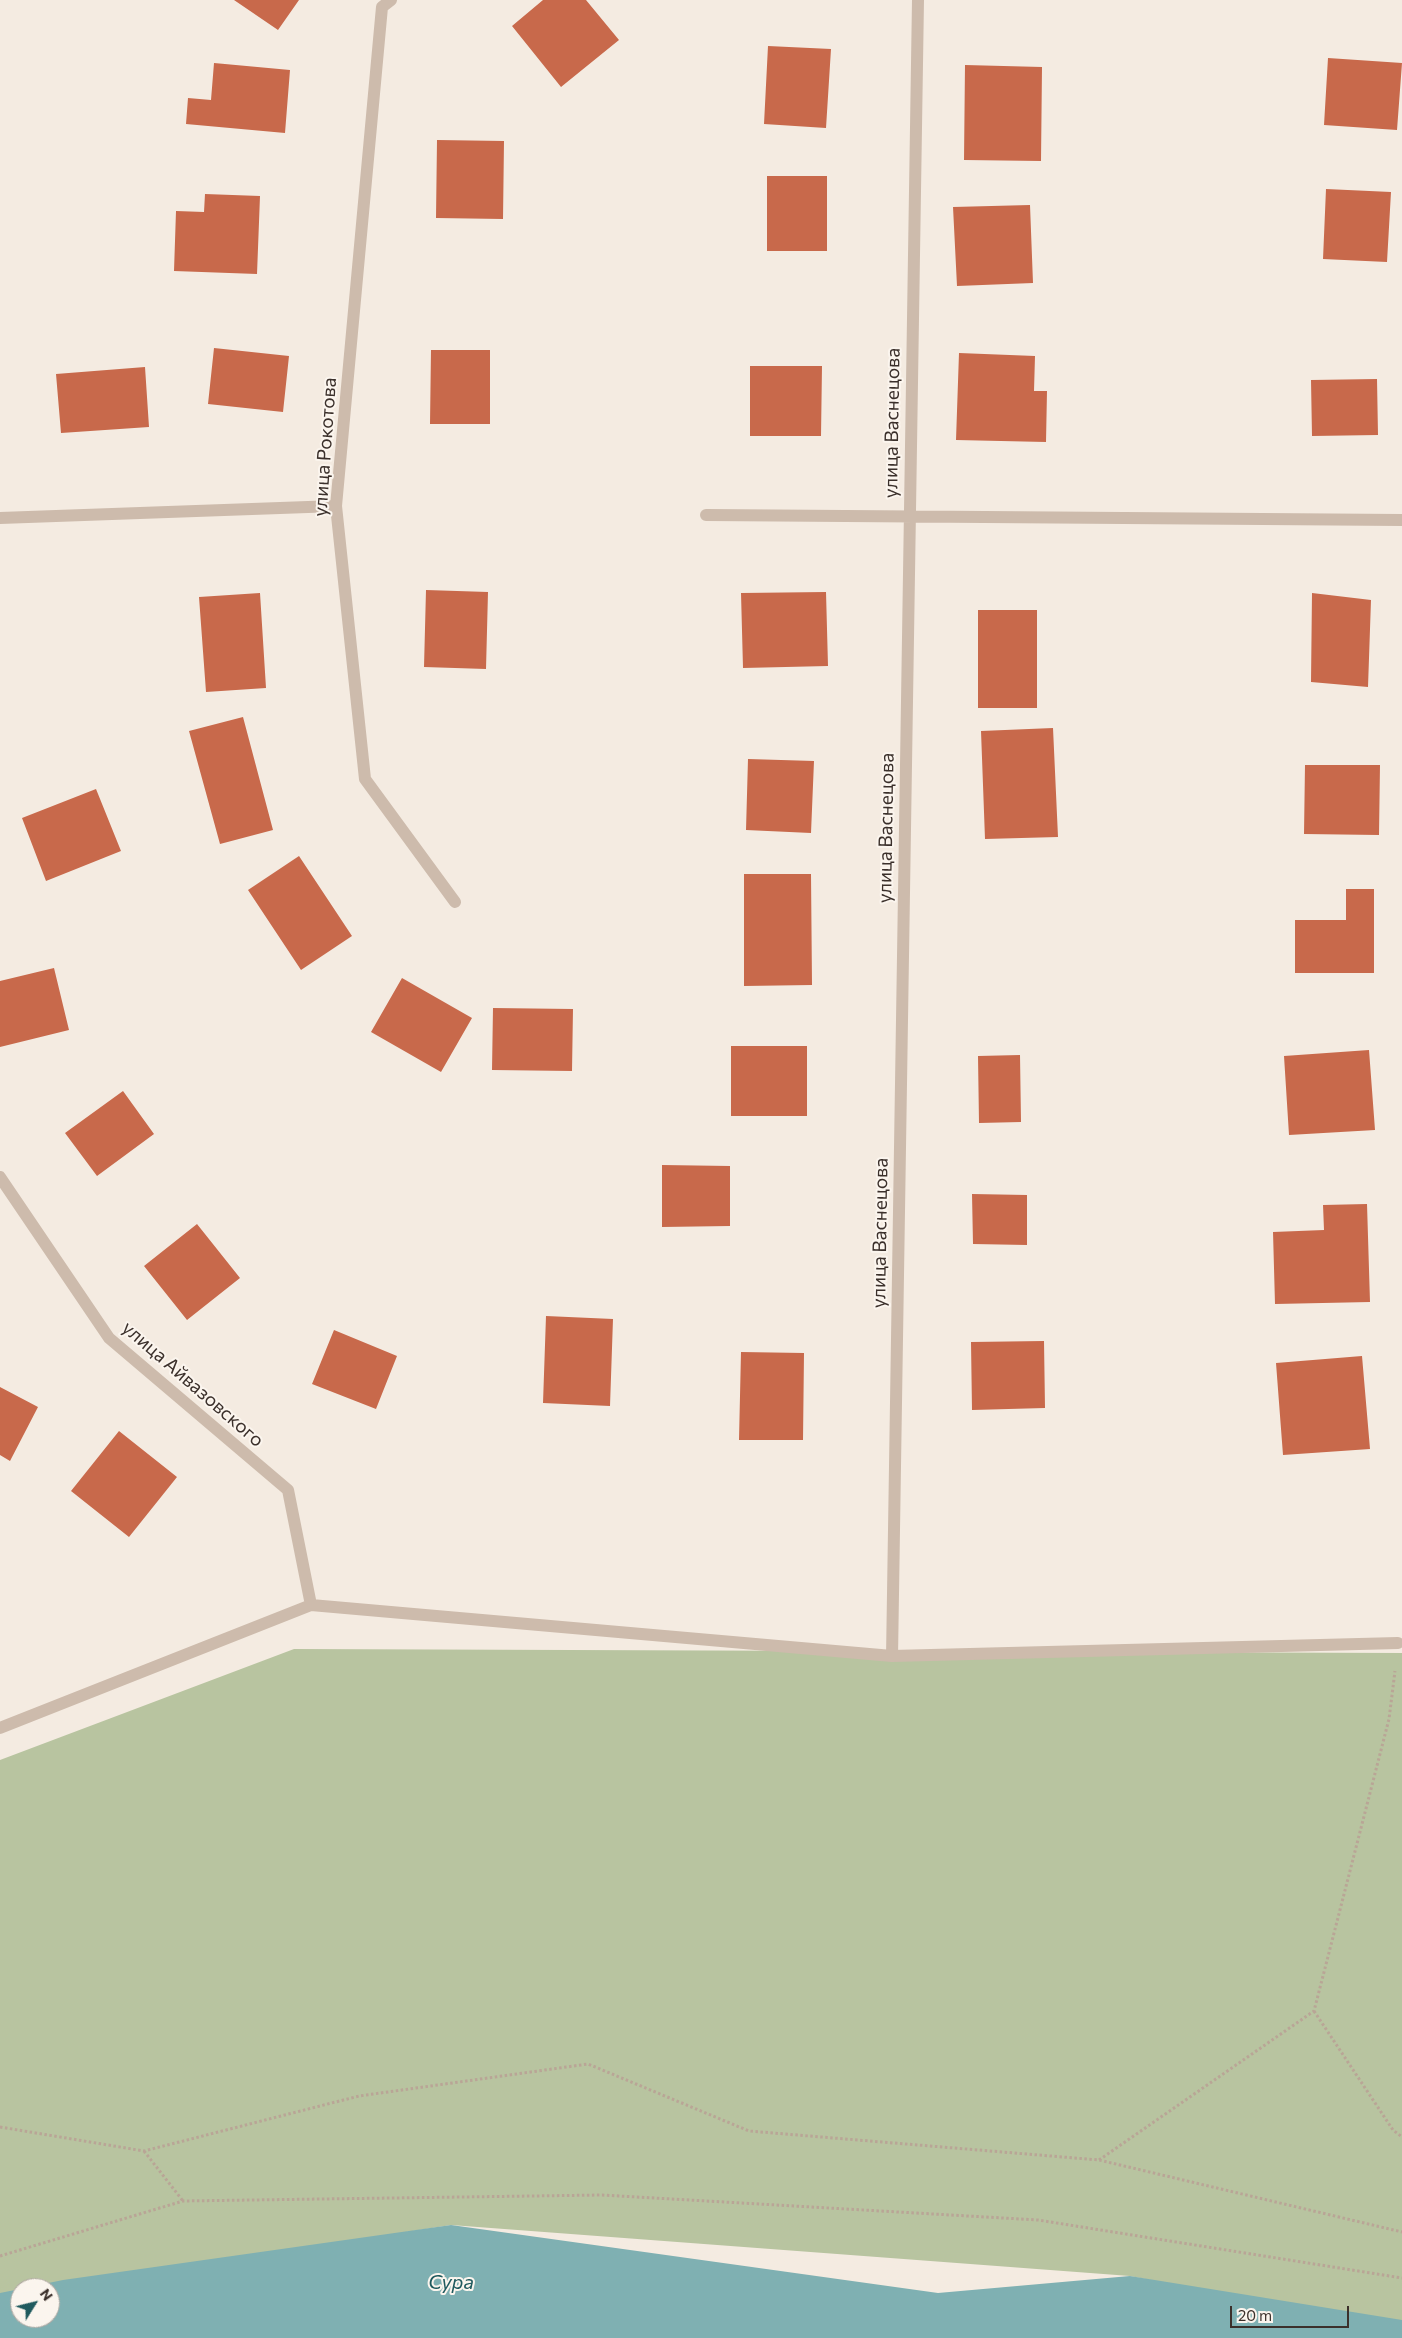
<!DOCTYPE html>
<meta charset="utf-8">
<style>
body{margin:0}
#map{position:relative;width:1402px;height:2338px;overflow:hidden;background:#f4ebe1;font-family:Commissioner,sans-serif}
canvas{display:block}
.north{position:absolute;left:10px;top:2278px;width:50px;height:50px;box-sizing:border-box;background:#fbf5ee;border:1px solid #aea6a0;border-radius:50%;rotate:54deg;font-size:14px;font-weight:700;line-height:20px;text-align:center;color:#3b302b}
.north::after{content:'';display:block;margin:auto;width:18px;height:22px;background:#1f5a5e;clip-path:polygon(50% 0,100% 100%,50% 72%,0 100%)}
.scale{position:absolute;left:1230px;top:2306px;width:119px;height:22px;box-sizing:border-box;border:2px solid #3b302b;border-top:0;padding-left:6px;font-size:15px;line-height:18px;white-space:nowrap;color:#3b302b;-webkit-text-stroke:4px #fbf5ee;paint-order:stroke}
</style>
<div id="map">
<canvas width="1402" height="2338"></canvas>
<div class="north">N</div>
<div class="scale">20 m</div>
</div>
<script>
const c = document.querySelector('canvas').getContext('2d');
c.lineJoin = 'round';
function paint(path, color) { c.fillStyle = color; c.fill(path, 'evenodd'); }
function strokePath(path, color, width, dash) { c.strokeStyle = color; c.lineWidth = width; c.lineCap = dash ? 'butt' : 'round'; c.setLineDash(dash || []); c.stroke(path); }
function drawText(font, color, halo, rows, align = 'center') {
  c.font = font + ' Commissioner,sans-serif'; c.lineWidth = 4; c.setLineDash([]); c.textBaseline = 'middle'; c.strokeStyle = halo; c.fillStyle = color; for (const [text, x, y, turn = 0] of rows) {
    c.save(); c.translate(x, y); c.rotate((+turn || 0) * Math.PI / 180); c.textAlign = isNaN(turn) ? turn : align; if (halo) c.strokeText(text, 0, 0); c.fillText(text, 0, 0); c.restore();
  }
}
const green = new Path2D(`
 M294,1649L1402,1653V2329L1130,2276L451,2225L50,2288H20V2311L0,2315V1760Z`);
const water = new Path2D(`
 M451,2225L938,2293L1130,2276L1402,2320V2338H0V2293L20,2289V2318H50V2288H24L63,2280Z`);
const building = new Path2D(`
 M234,0H299L278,30Z
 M543,0H586L619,40L561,87L512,26Z
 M768,46L831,49L826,128L764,124Z
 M1328,58L1402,63L1397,130L1324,125Z
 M214,63L290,70L285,133L186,124L188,98L211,100Z
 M965,65L1042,67L1041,161L964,160Z
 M437,140L504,141L503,219L436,218Z
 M767,176H827V251H767Z
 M1326,189L1391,192L1387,262L1323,259Z
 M205,194L260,196L257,274L174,271L176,211L204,212Z
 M1030,205L1033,283L957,286L953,207Z
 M214,348L289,356L283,412L208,404Z
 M431,350H490V424H430Z
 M959,353L1035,356L1034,391H1047L1046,442L956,440Z
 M750,366H822L821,436H750Z
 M145,367L149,427L61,433L56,374Z
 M1377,379L1378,435L1312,436L1311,380Z
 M426,590L488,592L486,669L424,667Z
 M826,592L828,666L743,668L741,593Z
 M260,593L266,688L206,692L199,597Z
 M1312,593L1371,600L1368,687L1311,682Z
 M978,610H1037V708H978Z
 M243,717L273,830L220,844L189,731Z
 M1053,728L1058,837L985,839L981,731Z
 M748,759L814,761L811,833L746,830Z
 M1305,765H1380L1379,835L1304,834Z
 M96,789L121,851L46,881L22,818Z
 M299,856L352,936L301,970L248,890Z
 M744,874H811L812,985L744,986Z
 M1346,889H1374V973H1295V920H1346Z
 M54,968L69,1030L0,1047V981Z
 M402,978L472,1018L441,1072L371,1032Z
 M493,1008L573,1009L572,1071L492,1070Z
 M731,1046H807V1116H731Z
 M1369,1050L1375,1130L1289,1135L1284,1056Z
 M1020,1055L1021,1122L979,1123L978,1056Z
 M123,1091L154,1134L97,1176L65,1133Z
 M662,1165L730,1166V1226L662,1227Z
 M972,1194L1027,1195V1245L973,1244Z
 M1367,1204L1370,1302L1275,1304L1273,1232L1324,1230L1323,1205Z
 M197,1224L240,1278L187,1320L144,1266Z
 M546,1316L613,1319L610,1406L543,1403Z
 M334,1330L397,1356L376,1409L312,1384Z
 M1044,1341L1045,1408L972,1410L971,1342Z
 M741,1352L804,1353L803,1440H739Z
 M1362,1356L1370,1449L1283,1455L1276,1363Z
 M0,1387L38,1407L10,1461L0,1455Z
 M119,1431L177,1477L129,1537L71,1491Z`);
const path = new Path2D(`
 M1314,2011L1393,2130L1402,2137
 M0,2127L144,2151L359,2096L588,2064L749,2131L1099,2160L1402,2232
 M144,2151L183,2201
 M1099,2160L1314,2011L1389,1719L1395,1671
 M0,2256L183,2201L602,2195L1038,2220L1402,2278`);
const minor = new Path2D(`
 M391,0L382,7L336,506L365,779L455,902
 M706,515L1402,520
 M0,518L336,506
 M0,1177L109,1338L288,1490L311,1605
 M892,1656L918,0
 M0,1728L311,1605L892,1656L1398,1643`);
const streetNames = [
 ["улица Васнецова",892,423,-89],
 ["улица Рокотова",325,447,-86],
 ["улица Васнецова",886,828,-89],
 ["улица Васнецова",880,1233,-89],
 ["улица Айвазовского",193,1384,41]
];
const waterNames = [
 ["Сура",451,2282]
];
paint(green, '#b8c4a0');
paint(water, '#7fb0b2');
paint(building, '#c8694b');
strokePath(path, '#b9a596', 3, [2.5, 2.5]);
strokePath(minor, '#cdbbac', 12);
drawText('19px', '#3b302b', '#fbf5ee', streetNames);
drawText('italic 20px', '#1f5a5e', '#fbf5ee', waterNames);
</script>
